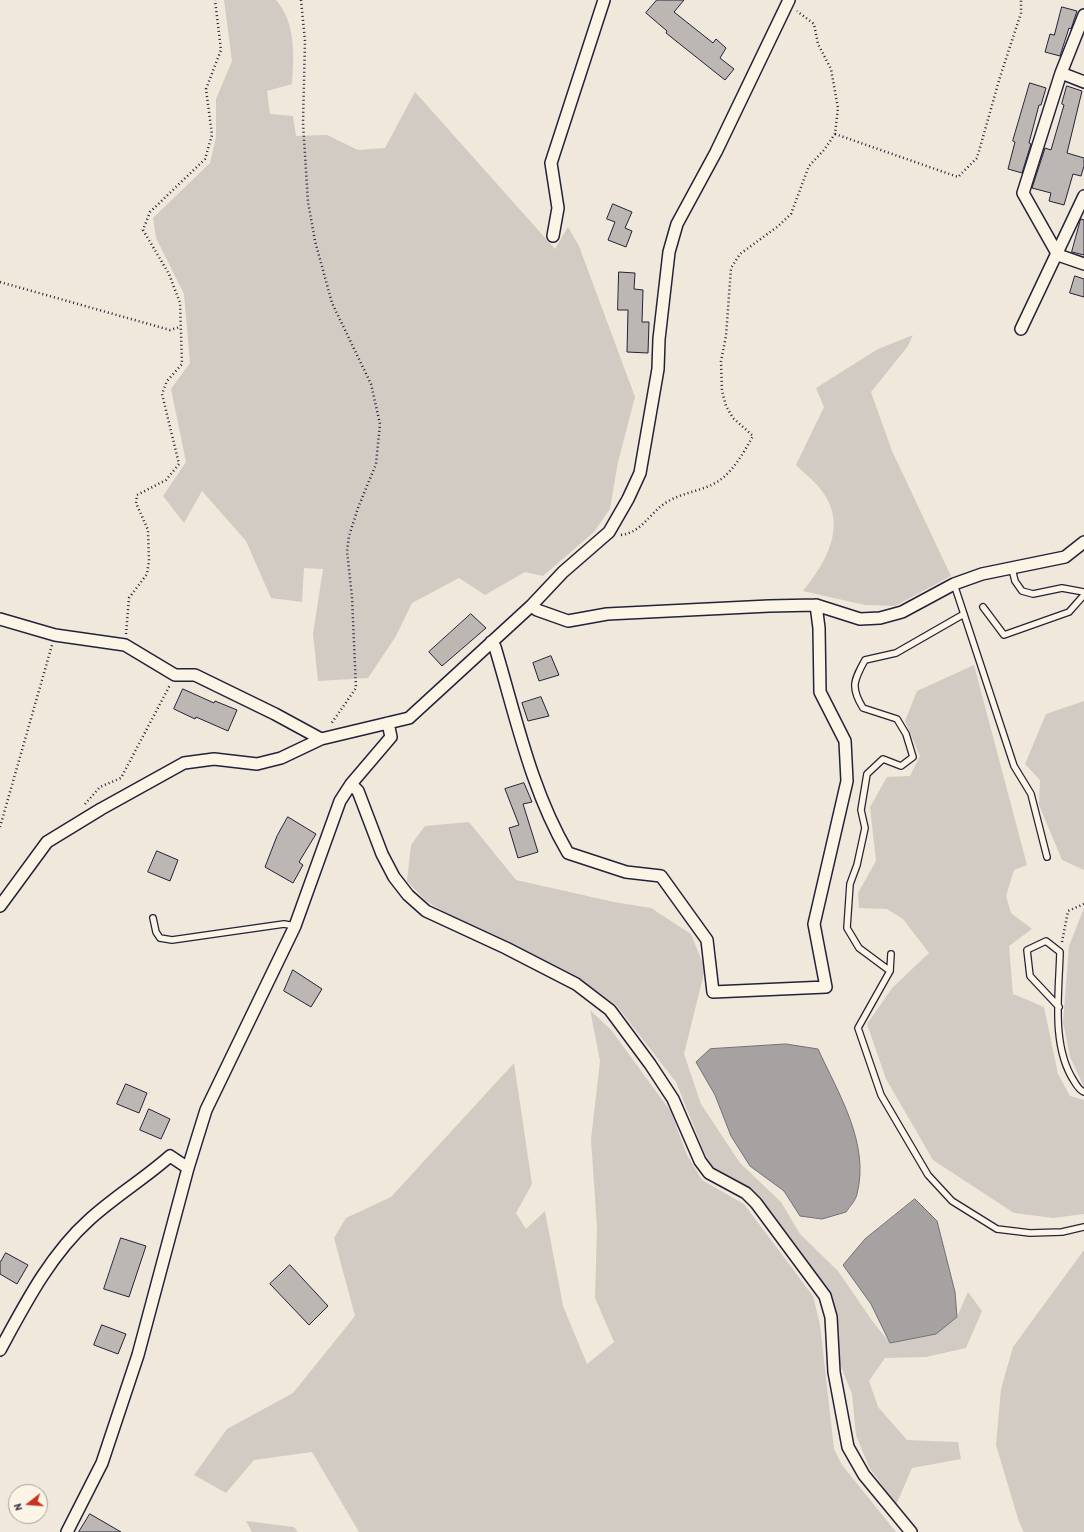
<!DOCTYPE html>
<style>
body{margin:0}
#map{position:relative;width:1084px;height:1532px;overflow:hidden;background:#efe8db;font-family:"Patrick Hand",sans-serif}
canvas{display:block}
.north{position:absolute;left:8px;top:1484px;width:40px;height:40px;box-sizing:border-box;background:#fcf5e5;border:1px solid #a5a1a1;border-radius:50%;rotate:253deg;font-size:11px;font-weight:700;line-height:16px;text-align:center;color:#22223b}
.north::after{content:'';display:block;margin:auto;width:14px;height:18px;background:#c8321e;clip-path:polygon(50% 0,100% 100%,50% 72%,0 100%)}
</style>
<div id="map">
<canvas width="1084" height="1532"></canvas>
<div class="north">N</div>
</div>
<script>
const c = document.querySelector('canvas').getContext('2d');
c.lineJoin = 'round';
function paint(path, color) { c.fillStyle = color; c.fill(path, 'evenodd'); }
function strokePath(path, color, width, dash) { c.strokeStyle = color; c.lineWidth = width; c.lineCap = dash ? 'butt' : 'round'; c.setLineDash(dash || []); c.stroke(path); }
const green = new Path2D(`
 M224,0H276C296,23 294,55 292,84L267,91L270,114L293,116L296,136L327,135L358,150L385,148L415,92L555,249L568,227L579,246L635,397L618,462L610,509L594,532L543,576L525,572L485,595L459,578L412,603L396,636L368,678L318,681L313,634L323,569L304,568L302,602L271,598L246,541L202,491L184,523L163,496L186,462L171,389L190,363L184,294L156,238L153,218L210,163L216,137V99L232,61Z
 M913,335L908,346L871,392L892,451L951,576L895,606L865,605L803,591C825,564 847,527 824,494C817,483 805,474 796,465L824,407L816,388L878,349Z
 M974,665L1027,865L1014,870L1006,896L1011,913L1032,929L1009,946L1013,994L1044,1007L1058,1074L1070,1096L1084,1100V1214L1053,1218L1014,1213L933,1160L886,1079L867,1024L893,987L929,953L903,919L887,909L859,908L858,893L876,861L870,807L887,777L910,776L920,756L905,721L917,691Z
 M1084,701V870L1062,860L1039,805L1040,780L1025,764L1046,714Z
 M469,822L516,880L614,902L651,908L691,934L705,969L684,1054L701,1104L740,1163L781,1202L800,1234L838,1271L873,1322L890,1343L936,1334L957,1317L968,1292L982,1311L966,1348L926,1357L885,1358L869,1381L878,1407L907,1440L958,1442L961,1459L912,1468L896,1505L869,1467L856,1435L852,1394L838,1359V1324L832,1295L749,1188L712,1166L704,1152L676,1082L616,1005L581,980L450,916L425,900L407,881L411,845L425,826Z
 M1084,908V1087L1070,1057L1063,1022L1069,946Z
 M590,1010L612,1031L671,1112L687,1155L702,1180L744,1204L813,1296L820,1325L834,1449L842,1465L896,1532H359L312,1452L254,1460L226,1493L194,1475L227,1429L293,1393L355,1316L334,1238L346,1218L391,1197L514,1063L532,1184L516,1213L526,1229L545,1211L563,1306L587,1364L614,1342L595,1298L597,1228L591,1139L600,1061Z
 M1084,1250V1532H1024L1019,1522L996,1445L1001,1389L1013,1347Z
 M246,1521L294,1527L298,1532H252Z`);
const water = new Path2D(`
 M786,1044L818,1049C838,1093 870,1143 857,1194C856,1200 850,1206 846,1212L822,1219L800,1216L784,1191L750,1166L731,1136L715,1095L696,1062L710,1049Z
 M915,1199L937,1221L955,1292L957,1317L936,1334L890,1343L871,1304L843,1265L865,1239Z`);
const building = new Path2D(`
 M657,0H684L674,12L713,43L716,39L726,48L720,58L734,69L725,80L666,33L667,31L646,13Z
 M1062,7L1077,11L1071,29L1069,28L1060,56L1045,52L1050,34L1054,35Z
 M1030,83L1046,88L1041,105H1039L1029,143L1031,144L1022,173L1008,169L1015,142L1013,141Z
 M1067,86L1082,91L1067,153L1084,158V166L1081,176L1073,174L1064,205L1049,201L1051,193L1032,188L1045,148L1051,150L1064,105L1062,104Z
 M613,204L632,212L625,228L632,231L626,247L608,240L615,222L607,219Z
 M1081,219L1084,220V255L1072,252Z
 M619,272L635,273L634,289L643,290L642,322H649L648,353L627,352L628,310H618Z
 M1075,276L1084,279V297L1070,293Z
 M471,614L486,628L442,666L429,652Z
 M551,656L559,675L539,681L533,663Z
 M183,689L214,703L215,701L237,710L228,731L196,717L195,719L174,709Z
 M541,697L549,716L528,721L522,703Z
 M524,783L532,802L523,804L538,852L518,858L509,828L519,825L505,789Z
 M288,817L316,834L299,862L303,865L293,883L265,867L277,836Z
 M157,851L178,860L170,881L148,872Z
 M293,970L322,989L311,1007L284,991Z
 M126,1084L147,1093L139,1113L117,1104Z
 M149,1109L170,1119L161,1139L140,1130Z
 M121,1238L146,1246L129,1297L104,1289Z
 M6,1253L28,1265L17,1284L0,1274V1263Z
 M290,1265L328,1306L309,1325L270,1284Z
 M102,1325L126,1334L118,1354L94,1345Z
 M90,1514L121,1532H79Z`);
const path = new Path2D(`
 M301,0L305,41L303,123L308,202L315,241L332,303L371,384L380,424L376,464L358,508L349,536L347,551L352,597L356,688L331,724
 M835,134L958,177L977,158L1000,77L1021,13V0
 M0,282L170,330L180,327
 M621,535C643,532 650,512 667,502C684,491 709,491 725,476C737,465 745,450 753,436L733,418L726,406L722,391L721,361L726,336L731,268L740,254L777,227L791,214L809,166L824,150L835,134L838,108L831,69L818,44L814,24L797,11
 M126,634L129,598L147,574L149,561L148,530L136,503L137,495L166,480L179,464L162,394L167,381L182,364L180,303L169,274L143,230L150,212L205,159L212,135L206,89L221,50L215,0
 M85,804L100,787L121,778L170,685
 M0,827L52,645
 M1062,942L1068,911L1084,904`);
const service = new Path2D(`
 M1012,569L1015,581L1022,591L1033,594L1062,588L1084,592
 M954,584L1014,766L1031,794L1047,857
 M983,607L1004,635L1069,612L1084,595
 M153,918L156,932L160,938L172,940L284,924L295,926
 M891,954L890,971L859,948L847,928L850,884L857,865L865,828L861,810L867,774L883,759L901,766L913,757L906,734L897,719L863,708C850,687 854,680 865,660L896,653L964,614
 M890,971L858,1028L881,1095L928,1175L952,1201L997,1229L1030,1233L1062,1232L1084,1227
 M1059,1007L1030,976L1027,950L1046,941L1060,952C1059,993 1051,1046 1074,1081C1077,1086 1079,1090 1084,1092`);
const minor = new Path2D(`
 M1084,15L1061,73L1023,193L1058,255L1084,264
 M1061,73L1084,82
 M553,236L558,208L551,163L604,0
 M1021,329L1084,196
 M531,606L537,610L568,621L607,614L769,606L816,605L860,619L880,618L902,612L954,584L982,574L1065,557L1084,542
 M0,619L55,635L125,645L175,675H195L275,714L321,739
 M491,642L495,647C516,717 531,790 568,853L626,872L661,876L707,940L713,992L826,987L814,924L847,781L845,741L820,692L819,628L816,605
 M351,784L358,791L382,854L394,877L408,895L426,911L506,948L576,984L610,1010L650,1064L673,1099L700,1161L709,1173L746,1193L756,1203L825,1296L831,1317L834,1372L848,1447L864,1475L911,1532
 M0,906L47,842L101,809L184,763L214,759L257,764L281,758L321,739L409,718L531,606L563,572L609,532L628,499L640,473L658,369L659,339L669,252L677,224L716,152L789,0
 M0,1350C25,1304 50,1255 89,1220C114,1197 144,1179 170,1156L188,1168
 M67,1532L102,1463L138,1355L188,1168L206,1110L295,926L340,801L351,784L391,737L388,723`);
paint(green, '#d1cbc3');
paint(water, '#a6a2a2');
strokePath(water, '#716f79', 1);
paint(building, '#bcb7b3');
strokePath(building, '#22223b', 1);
strokePath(service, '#22223b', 8);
strokePath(minor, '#22223b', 14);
strokePath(path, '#22223b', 2.5, [1, 3]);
strokePath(service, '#fcf5e5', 5.5);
strokePath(minor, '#fcf5e5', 11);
</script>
